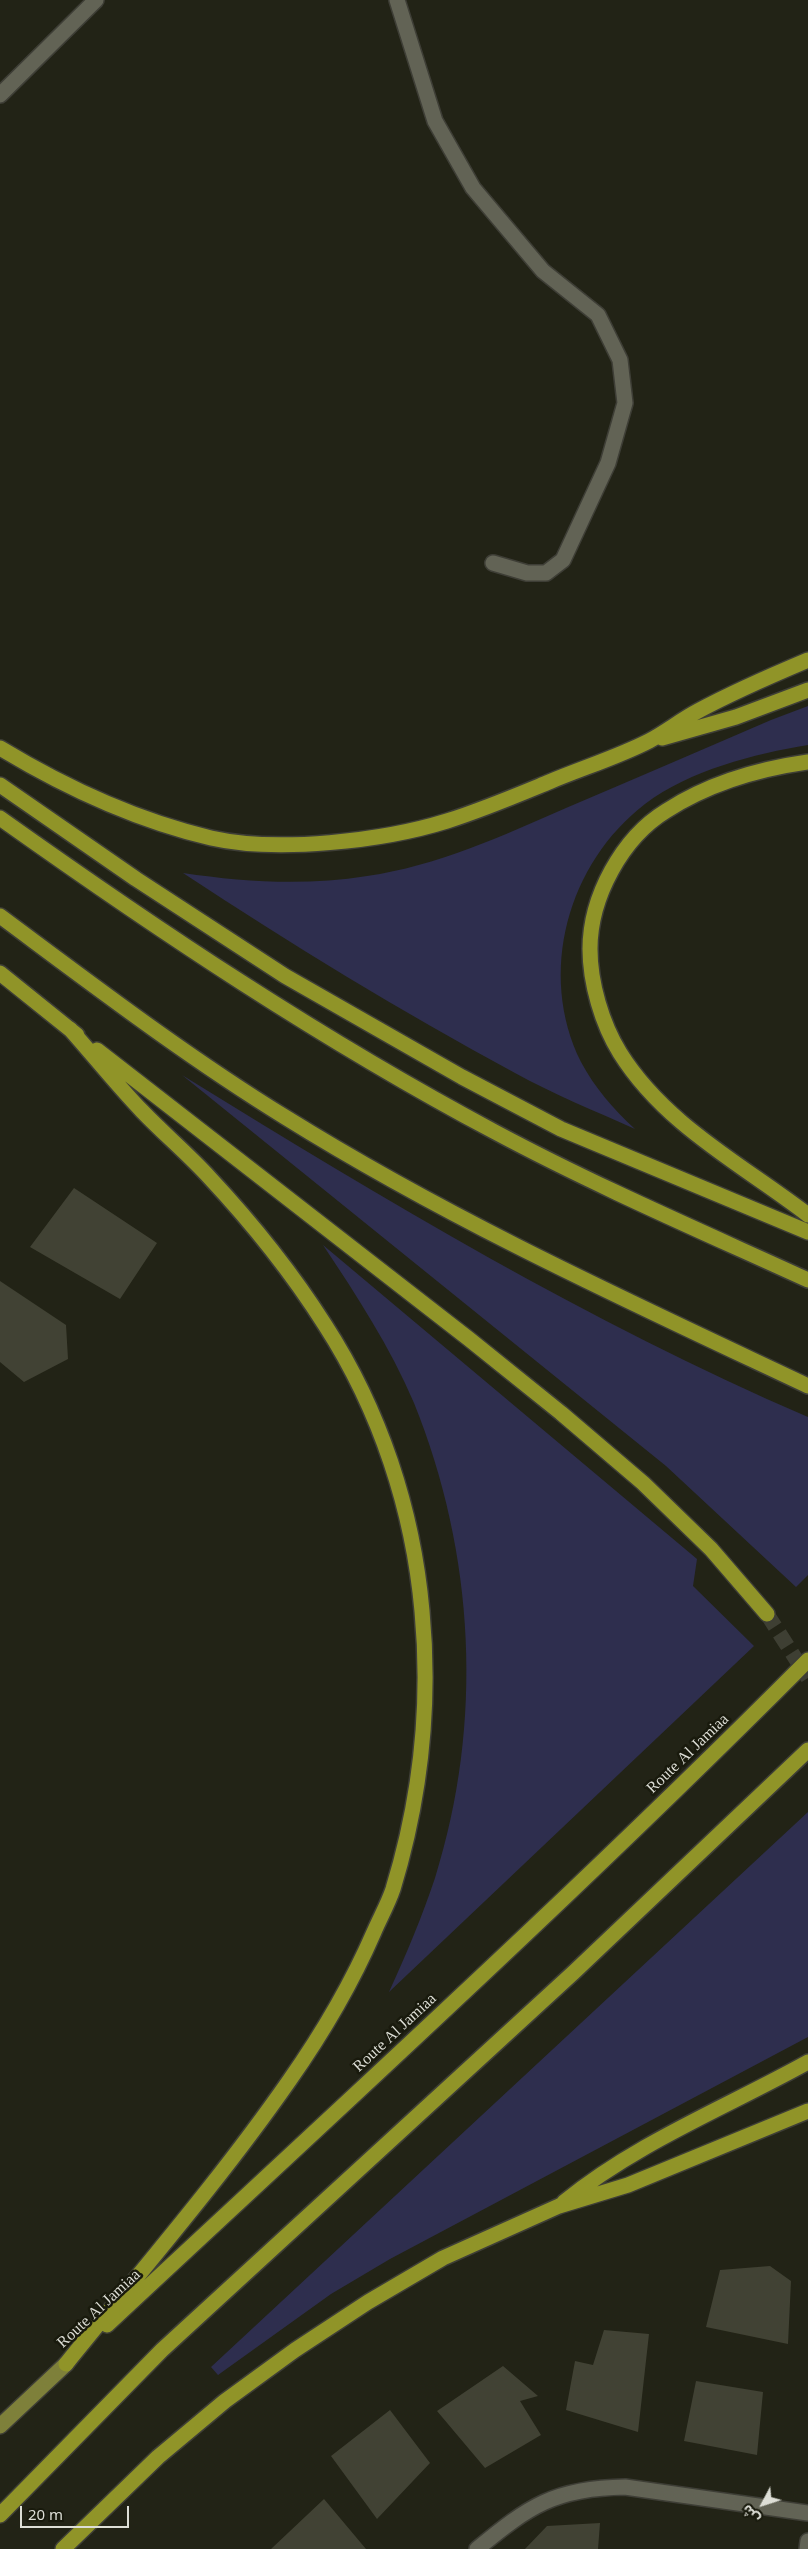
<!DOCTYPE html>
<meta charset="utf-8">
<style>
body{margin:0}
#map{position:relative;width:808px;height:2549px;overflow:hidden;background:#222316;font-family:Georgia,"Noto Sans Arabic",serif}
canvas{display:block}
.north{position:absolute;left:738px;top:2479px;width:50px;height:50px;-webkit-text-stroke:4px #191a0d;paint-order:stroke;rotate:230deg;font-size:14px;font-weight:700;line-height:20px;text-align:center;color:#ddded6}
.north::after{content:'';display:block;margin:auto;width:18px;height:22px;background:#ddded6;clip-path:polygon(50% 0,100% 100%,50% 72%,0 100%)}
.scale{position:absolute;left:20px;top:2506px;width:109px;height:22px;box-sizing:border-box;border:2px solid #ddded6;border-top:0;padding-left:6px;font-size:15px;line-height:18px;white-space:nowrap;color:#ddded6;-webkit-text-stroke:4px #191a0d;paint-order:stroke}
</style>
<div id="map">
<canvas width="808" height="2549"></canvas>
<div class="north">ش</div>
<div class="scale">20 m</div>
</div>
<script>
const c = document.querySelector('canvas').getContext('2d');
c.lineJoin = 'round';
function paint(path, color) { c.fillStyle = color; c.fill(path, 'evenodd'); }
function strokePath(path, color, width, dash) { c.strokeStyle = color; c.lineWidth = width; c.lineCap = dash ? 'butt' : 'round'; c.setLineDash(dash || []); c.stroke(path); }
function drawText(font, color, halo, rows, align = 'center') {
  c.font = font + ' Georgia,serif'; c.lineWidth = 5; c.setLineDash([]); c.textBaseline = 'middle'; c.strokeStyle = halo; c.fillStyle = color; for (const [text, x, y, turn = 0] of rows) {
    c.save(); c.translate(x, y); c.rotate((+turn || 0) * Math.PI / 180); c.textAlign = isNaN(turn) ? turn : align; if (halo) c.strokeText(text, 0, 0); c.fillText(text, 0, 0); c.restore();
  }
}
const green = new Path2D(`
 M808,706V745C754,754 690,770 645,804C568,863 537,973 581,1062C595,1088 613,1109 635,1129C595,1111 553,1094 515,1073C400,1011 291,944 183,873C244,882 305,886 367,876C437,866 502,836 566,808C635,779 703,749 771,720Z
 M182,1075C386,1201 588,1322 808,1417V1575L796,1587L666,1466Z
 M323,1245L697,1559L693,1586L754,1646L389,1992C406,1955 422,1917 435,1878C484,1723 475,1554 414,1403C390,1347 357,1296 323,1245Z
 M808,1812V2037L390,2259L331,2294L218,2375L211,2367Z`);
const building = new Path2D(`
 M74,1188L157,1243L120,1299L30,1247Z
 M0,1281L66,1325L68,1359L24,1382L0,1362Z
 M770,2266L791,2281L788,2344L706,2327L720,2270Z
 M604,2330L649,2334L638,2432L566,2410L575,2361L593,2365Z
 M503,2366L538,2396L520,2401L541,2435L485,2468L437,2411Z
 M696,2381L763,2392L757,2455L684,2441Z
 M390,2410L430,2463L377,2519L331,2456Z
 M324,2499L366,2549H271Z
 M600,2523L598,2549H525L547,2526Z`);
const highwayTunnel = new Path2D(`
 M767,1614L808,1678`);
const minor = new Path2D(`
 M397,0L435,121L473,188L543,271L598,315L620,360L625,403L608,463L563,560L546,573H527L493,563
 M0,95L96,0
 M477,2549C529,2506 555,2488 625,2487L808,2513
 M807,2549L808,2541`);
const major = new Path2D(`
 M0,2426L66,2364`);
const highway = new Path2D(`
 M662,738L736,717L808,690
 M0,748C66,788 135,820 211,838C277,853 383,841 447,821C482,810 515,796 549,782C582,768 618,757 649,741C666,732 681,720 698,711C733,692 770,676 808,660
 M808,762C758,769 708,784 666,811C622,838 590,897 590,949C590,983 602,1024 620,1053C665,1125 743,1165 808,1215
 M0,785L136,879L285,976L462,1077L561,1129L808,1232
 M0,818C159,931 322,1040 495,1132C596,1186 703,1232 808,1280
 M0,916C93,985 186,1056 285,1117C452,1221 630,1302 808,1386
 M0,973L77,1035
 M97,1050L469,1339L561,1413L643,1483L711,1549L767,1614
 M564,2202C636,2143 727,2107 808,2062
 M107,2325C343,2105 581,1888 808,1660
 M66,2364C141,2271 220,2180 289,2081C322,2034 351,1985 374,1932C380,1918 388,1904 393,1889C421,1797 431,1707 422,1611C413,1510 380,1410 325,1325C292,1273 251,1222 209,1177C188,1154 164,1134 142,1111C117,1085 94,1056 70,1029
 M0,2515L162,2350L573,1973L808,1750
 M63,2549L158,2457L225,2401L295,2350L368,2302L443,2258L559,2206L628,2185L808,2111`);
const streetNames = [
 ["Route Al Jamiaa",688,1754,-44],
 ["Route Al Jamiaa",395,2033,-43],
 ["Route Al Jamiaa",99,2309,-43]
];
paint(green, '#2e2e4e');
paint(building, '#414234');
strokePath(highwayTunnel, '#3e3f33', 15, [15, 8]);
strokePath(minor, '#3e3e36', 18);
strokePath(major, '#3e3e36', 18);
strokePath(highway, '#3e3e36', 18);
strokePath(minor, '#626355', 15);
strokePath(major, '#7e803a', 15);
strokePath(highway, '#909428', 15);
drawText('16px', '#ddded6', '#191a0d', streetNames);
</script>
